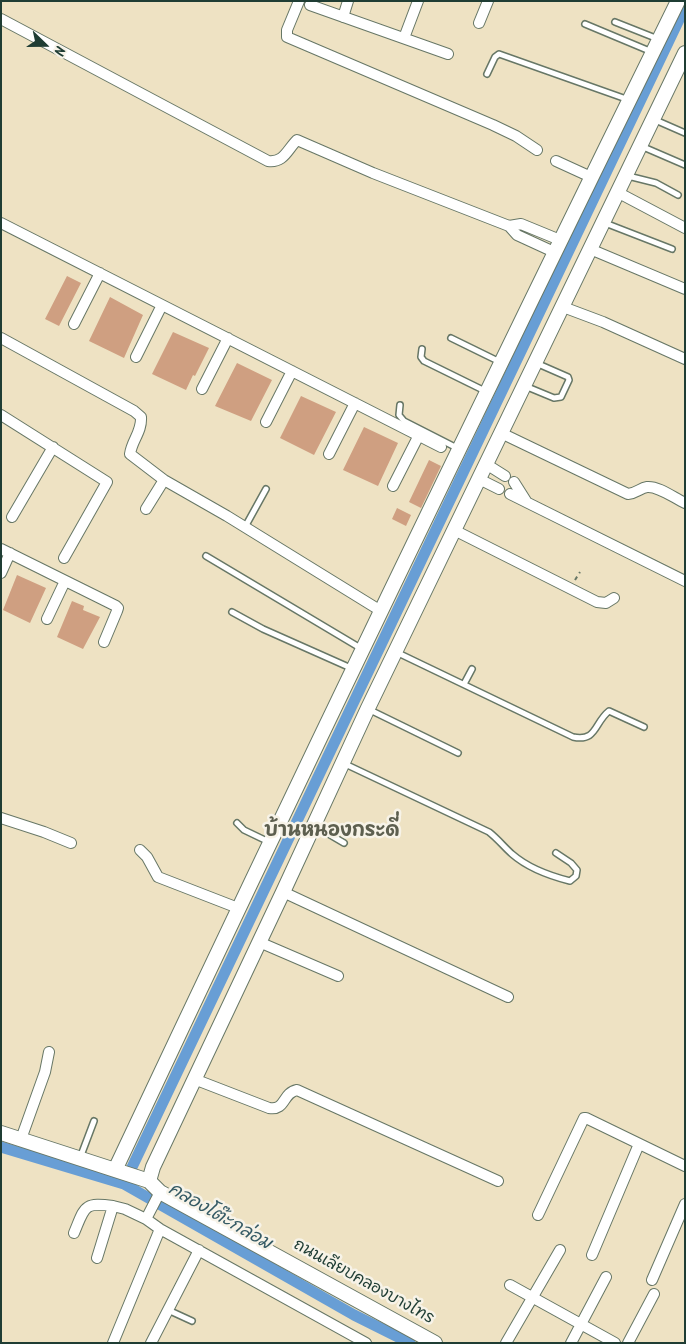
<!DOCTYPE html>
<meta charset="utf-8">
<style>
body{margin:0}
#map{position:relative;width:686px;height:1344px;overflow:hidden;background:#eee2c3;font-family:Kalam,sans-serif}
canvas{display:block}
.frame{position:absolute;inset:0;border:2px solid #1f3d34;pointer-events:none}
.north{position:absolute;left:20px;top:20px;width:50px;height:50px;-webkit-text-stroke:4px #f7f3e8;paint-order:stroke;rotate:112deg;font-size:14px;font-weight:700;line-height:20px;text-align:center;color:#1f3d34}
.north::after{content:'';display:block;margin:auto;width:18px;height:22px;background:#1f3d34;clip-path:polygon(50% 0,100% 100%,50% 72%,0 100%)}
</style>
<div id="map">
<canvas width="686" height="1344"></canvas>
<div class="frame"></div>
<div class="north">N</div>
</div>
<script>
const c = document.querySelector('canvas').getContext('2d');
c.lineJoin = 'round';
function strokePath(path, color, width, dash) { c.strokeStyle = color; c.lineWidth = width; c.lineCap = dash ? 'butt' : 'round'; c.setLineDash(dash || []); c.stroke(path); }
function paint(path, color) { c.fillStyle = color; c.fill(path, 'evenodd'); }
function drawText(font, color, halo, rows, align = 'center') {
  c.font = font + ' Kalam,"Playpen Sans Thai",sans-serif'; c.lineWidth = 5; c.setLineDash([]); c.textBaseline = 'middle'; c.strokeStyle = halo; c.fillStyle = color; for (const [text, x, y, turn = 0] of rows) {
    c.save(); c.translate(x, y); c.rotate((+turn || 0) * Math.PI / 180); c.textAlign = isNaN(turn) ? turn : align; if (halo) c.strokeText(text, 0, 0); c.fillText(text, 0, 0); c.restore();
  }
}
const canal = new Path2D(`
 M1,1147L124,1184L354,1315L410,1343
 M124,1184L685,7`);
const building = new Path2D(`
 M67,276L81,283L59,326L45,319Z
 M110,297L143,315L124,358L89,341Z
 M173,332L209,348L195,376L193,375L186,390L152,374Z
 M237,363L272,380L251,421L215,406Z
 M301,396L336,412L314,455L280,438Z
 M364,427L398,443L378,486L343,470Z
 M429,460L441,466L421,508L409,502Z
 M397,508L411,515L406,526L392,519Z
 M17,575L46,588L30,623L3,610Z
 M72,601L84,606L83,610L100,617L83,649L57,637Z`);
const path = new Path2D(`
 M575,580L580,572`);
const lane = new Path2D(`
 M615,22L658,39
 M585,24L652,52
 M487,74L495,57L499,54L629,100
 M653,119L685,133
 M641,146L685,165
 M628,176L656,183L678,195
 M605,223L672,249
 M451,338L500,362
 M422,349L421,357L424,361L485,391
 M525,386L554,398L561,397L569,380L568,377L536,363
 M400,405L399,415L404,421L457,448
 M245,527L266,489
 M206,556L362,649
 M232,612L263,629L353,669
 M396,652L573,737C597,742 594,723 609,711L644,727
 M464,684L472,669
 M368,709L458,753
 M343,763L489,832C498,839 504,847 512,854C528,868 550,876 570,881L576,876L577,870L571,863L556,853
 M237,823L244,830L269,842
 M315,826L344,843
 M80,1158L94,1121
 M168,1310L192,1321`);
const street = new Path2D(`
 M299,1L287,30V37L493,125L516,136L537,150
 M310,5L448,54
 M343,17L348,1
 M1,19L268,161C284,163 287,150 297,140L373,173L509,226L517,235L554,252
 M479,23L488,1
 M404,38L418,1
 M556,161L591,177
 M617,192L685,228
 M1,223L441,447
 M509,226L521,224L560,240
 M590,249L685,289
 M563,307L603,322L685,359
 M74,324L100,273
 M1,338L134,411L141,417C142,432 132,440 130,454L164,480L227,516L381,611
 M136,357L162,305
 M202,389L228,338
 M1,415L107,482L64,558
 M266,422L292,371
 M501,433L628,494C637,493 640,488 647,487C659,486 674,498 685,503
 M329,454L355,403
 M486,464L505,476
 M479,479L499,489
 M514,482L526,501
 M393,486L419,435
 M510,494L685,581
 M146,509L164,480
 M12,517L53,447
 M454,530L597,602L606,603L614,598
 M1,549L116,606L118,608L117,611L104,642
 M1,573L10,553
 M47,619L65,581
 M1,818L44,832L71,843
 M140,850L147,857L158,877L238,908
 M283,892L508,997
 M259,942L338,976
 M194,1079L269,1108C286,1111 282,1093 297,1090L498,1181
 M21,1139L45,1072L49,1052
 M160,1192L146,1219L160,1229L366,1343
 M538,1215L584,1118H586L685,1166
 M74,1233C85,1207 83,1202 113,1206
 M592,1255L639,1144
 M97,1258L113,1206L125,1209L146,1219
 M652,1280L685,1204
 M510,1285L615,1343
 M113,1343L160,1229
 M151,1343L199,1250
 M506,1343L560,1250
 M571,1343L606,1277
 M628,1343L654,1294`);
const secondary = new Path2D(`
 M1,1133L149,1181L160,1192L435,1343
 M115,1170C299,779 487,389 678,1
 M149,1181L153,1167L283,892L368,708L685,53`);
const streetNames = [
 ["ถนนเลียบคลองบางไทร",363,1283,29]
];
const waterNames = [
 ["คลองโต๊ะกล่อม",219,1218,30]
];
const quarterNames = [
 ["บ้านหนองกระดี่",332,833]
];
strokePath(canal, '#689ed5', 11);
paint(building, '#cf9f81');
strokePath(lane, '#677766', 8);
strokePath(street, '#677766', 12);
strokePath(secondary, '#677766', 16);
strokePath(path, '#677766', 2, [4, 4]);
strokePath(lane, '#fff', 5);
strokePath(street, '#fff', 10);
strokePath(secondary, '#fff', 14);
drawText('16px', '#1f3d34', '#f7f3e8', streetNames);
drawText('italic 18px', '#355a64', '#f7f3e8', waterNames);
drawText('bold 19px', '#5d5f4f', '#f7f3e8', quarterNames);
</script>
